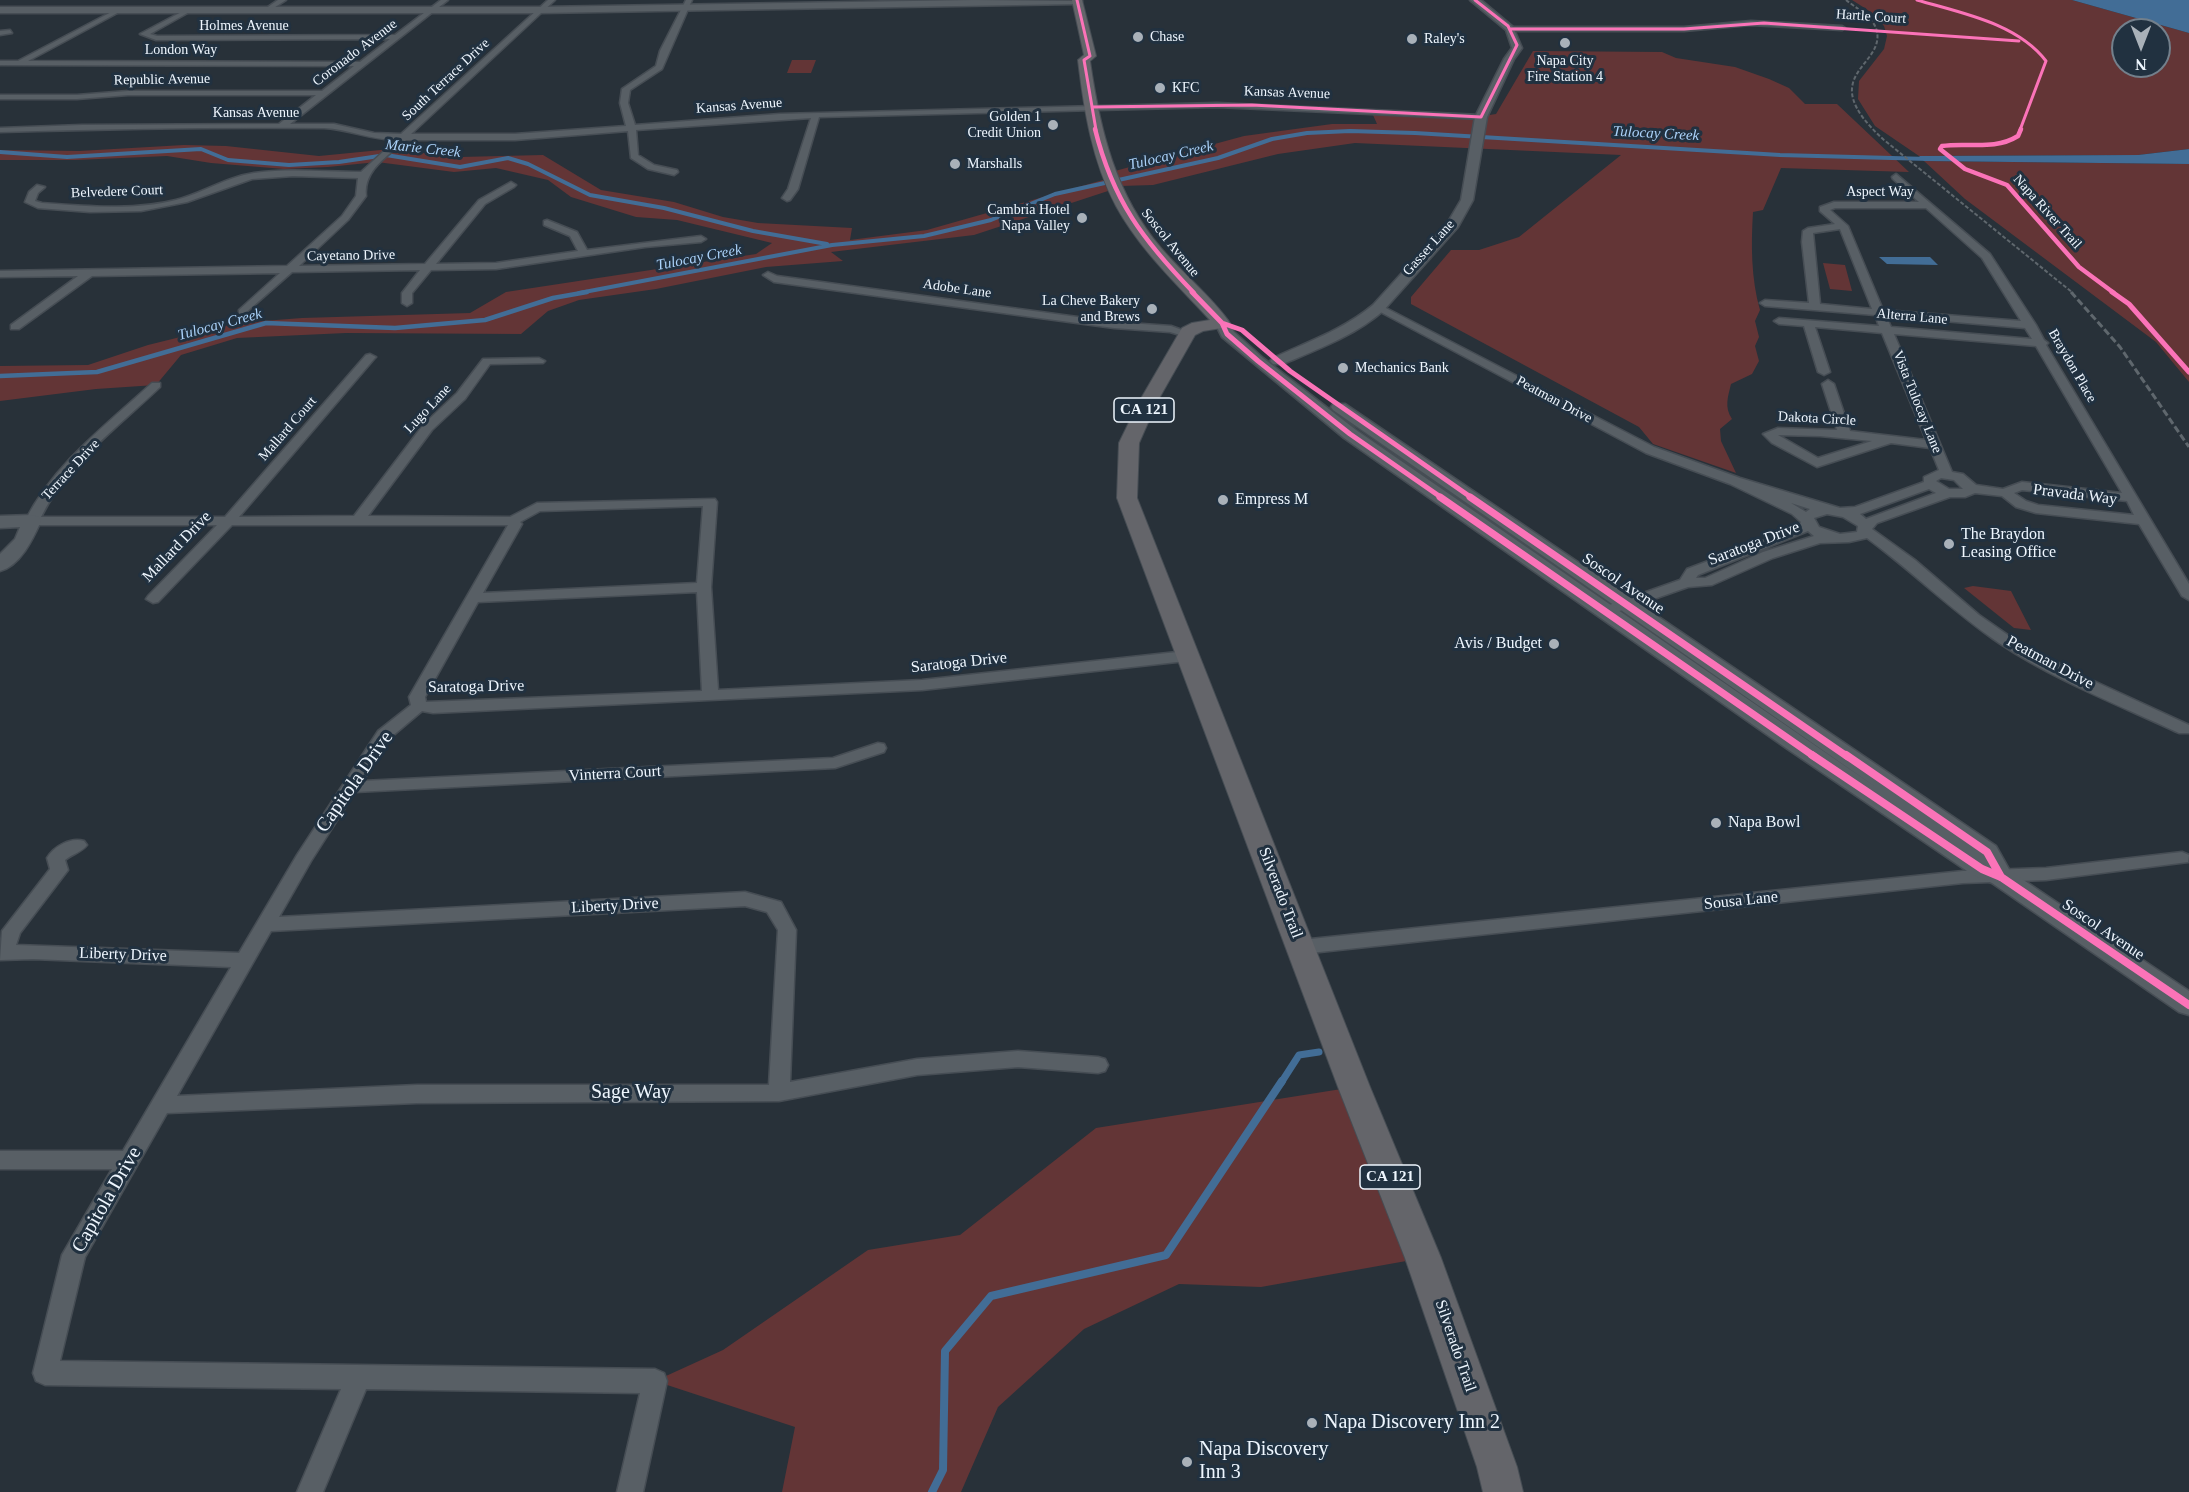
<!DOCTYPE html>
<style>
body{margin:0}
#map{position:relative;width:2189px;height:1492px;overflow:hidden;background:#283139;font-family:Georgia,serif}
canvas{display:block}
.north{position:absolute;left:2111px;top:18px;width:60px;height:60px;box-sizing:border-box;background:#213140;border:2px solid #73808c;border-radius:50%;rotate:180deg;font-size:16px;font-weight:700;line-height:24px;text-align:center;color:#eef6fe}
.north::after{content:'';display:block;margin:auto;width:21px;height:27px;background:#a9b1b9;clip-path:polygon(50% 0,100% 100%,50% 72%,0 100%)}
</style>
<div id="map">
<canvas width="2189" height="1492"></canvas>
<div class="north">N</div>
</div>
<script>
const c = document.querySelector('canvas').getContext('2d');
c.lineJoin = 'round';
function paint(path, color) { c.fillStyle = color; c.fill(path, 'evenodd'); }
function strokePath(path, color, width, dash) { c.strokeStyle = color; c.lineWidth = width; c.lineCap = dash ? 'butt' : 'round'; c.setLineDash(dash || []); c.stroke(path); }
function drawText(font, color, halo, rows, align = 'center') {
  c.font = font + ' Georgia,serif'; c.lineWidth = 6; c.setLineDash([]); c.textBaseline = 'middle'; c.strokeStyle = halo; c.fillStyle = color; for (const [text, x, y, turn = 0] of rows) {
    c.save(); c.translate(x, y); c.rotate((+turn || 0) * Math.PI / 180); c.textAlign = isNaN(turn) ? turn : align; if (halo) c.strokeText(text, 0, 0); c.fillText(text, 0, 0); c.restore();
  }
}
const green = new Path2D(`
 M1852,0H2072L2189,33V149L2138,155L1919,156L1875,126L1858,99L1859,81L1884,49L1887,36L1884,26L1871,12ZM2123,30H2159V66H2123Z
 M1533,51L1662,52L1676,58L1735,67L1769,79L1789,88L1805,104H1837L1909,172L1781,168L1763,210L1753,212C1751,244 1751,279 1760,310L1755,321L1759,337L1755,346L1759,361L1752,374L1731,384C1728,397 1724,407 1732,419L1720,429L1721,441L1736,473L1653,444L1639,427L1411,304V297L1451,250H1479L1519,237L1621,155L1355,143L1278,154L1153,185L1121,186L1115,171L1244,136L1332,124H1377L1373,115L1463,119L1496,114Z
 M792,60H816L811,73H787Z
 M184,145L226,146L319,156L391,149L460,157L543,155L601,190L674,202L723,217L758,223L852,228L850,240L927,230L1103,180L1108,191L974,235L831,252L843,261L766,267L656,289L579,300L548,311L521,334L346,333L237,338L181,355L156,385L96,389L0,401V366L88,365L148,345L237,323L302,318L470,313L506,292L756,254L772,243L677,220L636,217L571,197L548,180L496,168L454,172L377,162L328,167L284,169L211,163L167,156L76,160H0V150L79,151Z
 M1924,161L2189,164V382L2156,342L1965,199Z
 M1823,263L1845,265L1852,291L1830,289Z
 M1973,586L2011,591L2031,630L2014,628L1964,588Z
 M1354,1087L1423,1258L1261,1287L1179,1284L1084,1329L998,1407L961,1492H782L795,1427L655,1381L723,1350L868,1250L960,1235L1096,1128Z`);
const water = new Path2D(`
 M2072,0H2189V33Z
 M2189,149V164L1924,161L1919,156L2138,155Z
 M1879,257H1930L1938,265L1887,264Z`);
const streamFar3 = new Path2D(`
 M0,152L67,157L201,149L228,160L289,165L339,162L386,155L460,167L508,158L528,164L590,195L664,208L753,231L827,244
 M579,293L832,245L924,236L991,220L1055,194L1218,158L1272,139L1307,133L1350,131L1415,133L1780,155L1929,159`);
const streamFar2 = new Path2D(`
 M0,376L97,372L266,323L395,328L485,320L553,298L587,292`);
const streamFar1 = new Path2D(`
 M1281,1083L1299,1055L1319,1052`);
const stream = new Path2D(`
 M932,1492L943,1470L945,1351L991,1296L1166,1255L1282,1081`);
const street = new Path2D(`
 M278,0H286L269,11H265V9Z
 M441,0H448L290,124H334L374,133L401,134L548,0H555L411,134H515L626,126L620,103L622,89L656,66L660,51L686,0H692L662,69L630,90L628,103L635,125L780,114L1217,103L1481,115L1485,117L1481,119L1217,107L819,117L798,189L790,200L787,201L782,198L788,189L811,118L636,130L638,155L654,165L677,170L678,172L674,175L648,169L631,158L628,131L515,140H406C388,156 363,170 366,196L348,220L299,266L425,264L479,200L511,182L516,185L514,187L485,204L436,264L496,263L578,251L570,236L544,225V221L547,220L577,232L587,250L701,236L706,239L701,242L645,247L496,269L431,270L412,293V303L407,306L402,303V293L420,270L292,272L243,315L239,314V310L280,273L92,276L19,329H11V325L78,276L0,277V271L287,266L342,216L356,196L358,178L293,176L252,179L187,202L141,211L90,212L38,208L25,202L29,192L37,185L45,187L38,193L35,201L42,203C86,206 133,211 176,200C203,193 226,177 254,173C290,168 325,172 361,172L396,140C371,140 348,129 324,128C216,127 108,129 0,132V128L82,125L279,124L316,95H128L77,99H0V95H77L128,91H322L354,66L0,65V61H18L119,8L121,11L28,61L360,62L390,39L156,40L140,34L189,8L191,11L150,34L157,36L395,35Z
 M1751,21L1842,26L1845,28L1842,30L1751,25L1684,31H1510L1507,29L1510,27H1684Z
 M10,30L12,33L0,35V31Z
 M1896,174L1990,254L2036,325L2044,340L2048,343L2046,345L2189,584V600L2182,596L2139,524L2036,513L2016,507L2002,496L1975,493L1965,497H1950L1877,523L1872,529L1915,560L1979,615L2012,638L2085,677L2189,725V733H2179C2119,705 2054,680 1999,643C1952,611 1912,571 1867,538L1849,542L1820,543L1773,558L1712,585L1688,587L1611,614H1601L1599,611L1601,608L1680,580L1687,569L1796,528L1801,522L1792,514L1730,484L1646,453L1373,308L1374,306H1382L1654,447L1740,478L1840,508L1855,507L1924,482V477L1939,470L1930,448L1891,443L1817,467L1772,443L1763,434L1778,428L1837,430L1822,384L1828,380L1834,384L1850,431L1926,440L1882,333L1815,327L1830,372L1824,375L1818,372L1804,326L1779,324L1774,321L1779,318L1879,326L1875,315L1765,306L1760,303L1765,300L1809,303L1802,242L1803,231L1808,228L1835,224L1820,211V207L1834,202H1919L1893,179L1892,177ZM1835,208H1926L1982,258L2021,321L1883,310L1848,226L1830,210ZM1840,229L1872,309L1820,304L1813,233ZM1886,316L2025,328L2032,339L1891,327ZM1894,334L2036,346L2122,493L2022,482L2003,489L1976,485L1963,474L1952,472ZM1778,435L1820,436L1872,441L1818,458ZM1941,478L1954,480L1963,489H1949L1936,481ZM1929,489L1936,493L1866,519L1860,514ZM2022,490L2127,501L2134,515L2038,505L2026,501L2014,493ZM1791,503L1810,509L1806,512ZM1827,514L1843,517L1858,526L1857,532L1840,534L1819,527L1814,518ZM1808,531L1814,536L1763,552L1705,578H1696L1698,575Z
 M768,272L777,276L1114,322L1171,326L1193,334L1187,337L1170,332L1114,328L774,282L763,275Z
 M370,354L376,357L374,359L239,517L354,516L424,424L457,393L483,359L539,358L545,361L543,363L490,364L465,399L432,430L368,516L510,517L537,503L715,499L717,502L711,587L718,690L922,680L1186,651L1194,656L1186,661L922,690L433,713L422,711L390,738L363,781L833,758L878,743L884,744L886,748L884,752L835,768L355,792L311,861L279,917L745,892L781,902L796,930L790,1082L917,1059L1018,1051L1098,1057L1105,1059L1108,1065L1105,1071L1098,1073L1018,1067L917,1075L779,1101L417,1103L167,1113L85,1257L60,1361L655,1369L664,1373L667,1381L643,1492H617L640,1393L366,1389L323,1492H297L341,1389L45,1385L36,1381L33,1373L62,1255L112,1169H0V1151H123L231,967L33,959L0,960L2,931L50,869L47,858C54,846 71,837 84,841L87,845C82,852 72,854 65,860L68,870L20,933L16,945L239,953L297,855L378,731L411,705L409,697L508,525H232L158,602L153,603L146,599L148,596L217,525H32L25,521C54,464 106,425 152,383H160V387C118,427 67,464 41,517H225L366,355ZM703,506L697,583L483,593L522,524L520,522L540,511ZM697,592L702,691L426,702L425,697L478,602ZM745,906L767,912L778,930L769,1085H417L177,1096L271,931Z
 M2182,852L2189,855L2188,862L2046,880L1963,883L1301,954L1294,952L1291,947L1294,942L1301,940L1963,871L2046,868Z`);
const secondary = new Path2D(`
 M974,0L1082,1L1077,4L540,13H0V7H540Z
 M1470,0H1481L1513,27L1522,48L1514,59L1487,117L1473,200L1458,227L1383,311C1354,336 1318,349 1283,364H1273L1270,361L1273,358C1307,342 1343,330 1373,305L1448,222L1461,200L1475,117L1504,59L1512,48L1506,30Z
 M1222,319L1227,320L1234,332L1263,358L1356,430L1880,790L1333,410L1331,407L1333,404H1345L1996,846L2010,871L2189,991V1015L2179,1012L1992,883L1973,875L1786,748L1344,438L1222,337L1215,323Z
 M32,515L39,517L41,521C33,539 20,566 0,571V554L15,539L20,527L0,528V516Z`);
const primary = new Path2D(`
 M1072,0H1082L1096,56L1090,61C1100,130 1115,194 1161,248C1183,274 1211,296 1230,323L1228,327L1203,331L1195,335L1157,402L1139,443L1137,498L1370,1087L1441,1258L1517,1467L1523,1492H1483L1477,1467L1405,1258L1338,1087L1117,498L1119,443L1139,402L1182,328L1192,323L1210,320C1177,284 1140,250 1116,206C1092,161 1084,110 1078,60L1084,55Z`);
const railFar1 = new Path2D(`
 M1846,0C1856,8 1871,16 1876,28C1889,67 1810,73 1884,140L2073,293`);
const rail = new Path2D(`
 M2071,292L2120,347L2189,447`);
const cyclewayFar4 = new Path2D(`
 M1077,0L1090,56L1084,60L1096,130
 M1917,0C1961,13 2017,23 2046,61L2020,130
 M1510,29H1684L1764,23L2019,41
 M1092,107L1252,105L1481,117L1517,45L1508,26L1475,0`);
const cyclewayFar3 = new Path2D(`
 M1095,129C1113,201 1143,240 1194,293
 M2021,129L2018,136C1994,151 1968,142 1942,146L1940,149L1965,169L2007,185L2079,267L2114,293`);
const cyclewayFar2 = new Path2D(`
 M1192,292L1222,323L1227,334L1258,361L1350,434L1442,498
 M2112,292L2129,304L2189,372
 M1222,323L1242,330L1290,371L1472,498`);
const cyclewayFar1 = new Path2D(`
 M1440,497L1815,757
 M1470,497L1848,757`);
const cycleway = new Path2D(`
 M1812,755L1982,869L2001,877L2189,1005
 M1846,755L1987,852L2001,877`);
const markers = [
 [1138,37,6,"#a9b1b9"],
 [1412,39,6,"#a9b1b9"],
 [1565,43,6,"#a9b1b9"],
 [1160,88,6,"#a9b1b9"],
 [1053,125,6,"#a9b1b9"],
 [955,164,6,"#a9b1b9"],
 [1082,218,6,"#a9b1b9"],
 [1152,309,6,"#a9b1b9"],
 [1343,368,6,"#a9b1b9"],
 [1223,500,6,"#a9b1b9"],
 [1949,544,6,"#a9b1b9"],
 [1554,644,6,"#a9b1b9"],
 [1716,823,6,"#a9b1b9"],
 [1312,1423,6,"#a9b1b9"],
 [1187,1462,6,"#a9b1b9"]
];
const farStreetnames = [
 ["Hartle Court",1871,17,4],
 ["Holmes Avenue",244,26],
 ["London Way",181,50],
 ["Coronado Avenue",355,53,-37],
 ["Republic Avenue",162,80,-1],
 ["South Terrace Drive",446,80,-43],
 ["Kansas Avenue",1287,93,2],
 ["Kansas Avenue",739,106,-4],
 ["Kansas Avenue",256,113],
 ["Belvedere Court",117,192,-2],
 ["Aspect Way",1880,192],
 ["Napa River Trail",2047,212,48],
 ["Soscol Avenue",1170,243,51],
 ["Gasser Lane",1429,248,-48],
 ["Cayetano Drive",351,256,-1],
 ["Adobe Lane",957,289,8],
 ["Alterra Lane",1912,317,5],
 ["Braydon Place",2072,366,60],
 ["Peatman Drive",1554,400,28],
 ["Vista Tulocay Lane",1917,402,68],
 ["Lugo Lane",428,409,-47],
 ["Dakota Circle",1817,419,3],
 ["Mallard Court",288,429,-49],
 ["Terrace Drive",71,470,-47]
];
const farPoinames = [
 ["Chase",1150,37],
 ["Raley's",1424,39],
 ["Napa City",1565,61,"center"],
 ["Fire Station 4",1565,77,"center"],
 ["KFC",1172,88],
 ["Golden 1",1041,117,"right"],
 ["Credit Union",1041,133,"right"],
 ["Marshalls",967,164],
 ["Cambria Hotel",1070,210,"right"],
 ["Napa Valley",1070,226,"right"],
 ["La Cheve Bakery",1140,301,"right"],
 ["and Brews",1140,317,"right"],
 ["Mechanics Bank",1355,368]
];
const farWaternames = [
 ["Tulocay Creek",1656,134,3],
 ["Marie Creek",423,149,6],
 ["Tulocay Creek",1171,156,-13],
 ["Tulocay Creek",699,258,-11],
 ["Tulocay Creek",220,325,-15]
];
const shields = [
 [1144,410,60],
 [1390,1177,60]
];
const shieldNames = [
 ["CA 121",1144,410],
 ["CA 121",1390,1177]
];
const streetNames = [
 ["Pravada Way",2075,495,7],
 ["Saratoga Drive",1754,544,-21],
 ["Mallard Drive",177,547,-46],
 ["Soscol Avenue",1623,584,34],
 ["Saratoga Drive",959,663,-6],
 ["Peatman Drive",2050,663,28],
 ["Saratoga Drive",476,687,-1],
 ["Vinterra Court",615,774,-3],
 ["Silverado Trail",1280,893,69],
 ["Sousa Lane",1741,901,-6],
 ["Liberty Drive",615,906,-3],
 ["Soscol Avenue",2103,930,34],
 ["Liberty Drive",123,955,2],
 ["Silverado Trail",1455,1346,71]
];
const poiNames = [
 ["Empress M",1235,500],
 ["The Braydon",1961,535],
 ["Leasing Office",1961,553],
 ["Avis / Budget",1542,644,"right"],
 ["Napa Bowl",1728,823]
];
const nearStreetnames = [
 ["Capitola Drive",355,782,-55],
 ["Sage Way",631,1093],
 ["Capitola Drive",107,1200,-60]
];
const nearPoinames = [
 ["Napa Discovery Inn 2",1324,1423],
 ["Napa Discovery",1199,1450],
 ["Inn 3",1199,1473]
];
paint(green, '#633536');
paint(water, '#426d96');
strokePath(streamFar3, '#426d96', 4);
strokePath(streamFar2, '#426d96', 4.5);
strokePath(streamFar1, '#426d96', 7);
strokePath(stream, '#426d96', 8);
strokePath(street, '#464d54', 3);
strokePath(secondary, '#464d54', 3);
strokePath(primary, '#464d54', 2);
paint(street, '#585f65');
paint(secondary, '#585f65');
paint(primary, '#64656a');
strokePath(railFar1, '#5f676d', 2, [4, 2]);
strokePath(rail, '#5f676d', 3, [7, 3]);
strokePath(cyclewayFar4, '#fb73b8', 3);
strokePath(cyclewayFar3, '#fb73b8', 4.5);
strokePath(cyclewayFar2, '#fb73b8', 5);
strokePath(cyclewayFar1, '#fb73b8', 7);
strokePath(cycleway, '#fb73b8', 8);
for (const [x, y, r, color] of markers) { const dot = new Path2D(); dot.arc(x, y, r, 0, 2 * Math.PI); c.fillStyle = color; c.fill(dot); strokePath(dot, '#213140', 2); }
drawText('14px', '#eef6fe', '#213140', farStreetnames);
drawText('14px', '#eef6fe', '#213140', farPoinames, 'left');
drawText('italic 15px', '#abd2f9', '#213140', farWaternames);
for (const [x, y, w] of shields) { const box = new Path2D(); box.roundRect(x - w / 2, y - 12, w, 24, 4.5); c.fillStyle = '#213140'; c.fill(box); strokePath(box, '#eef6fe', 1.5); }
drawText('bold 15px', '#eef6fe', null, shieldNames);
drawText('16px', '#eef6fe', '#213140', streetNames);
drawText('16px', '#eef6fe', '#213140', poiNames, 'left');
drawText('20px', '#eef6fe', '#213140', nearStreetnames);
drawText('20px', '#eef6fe', '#213140', nearPoinames, 'left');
</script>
